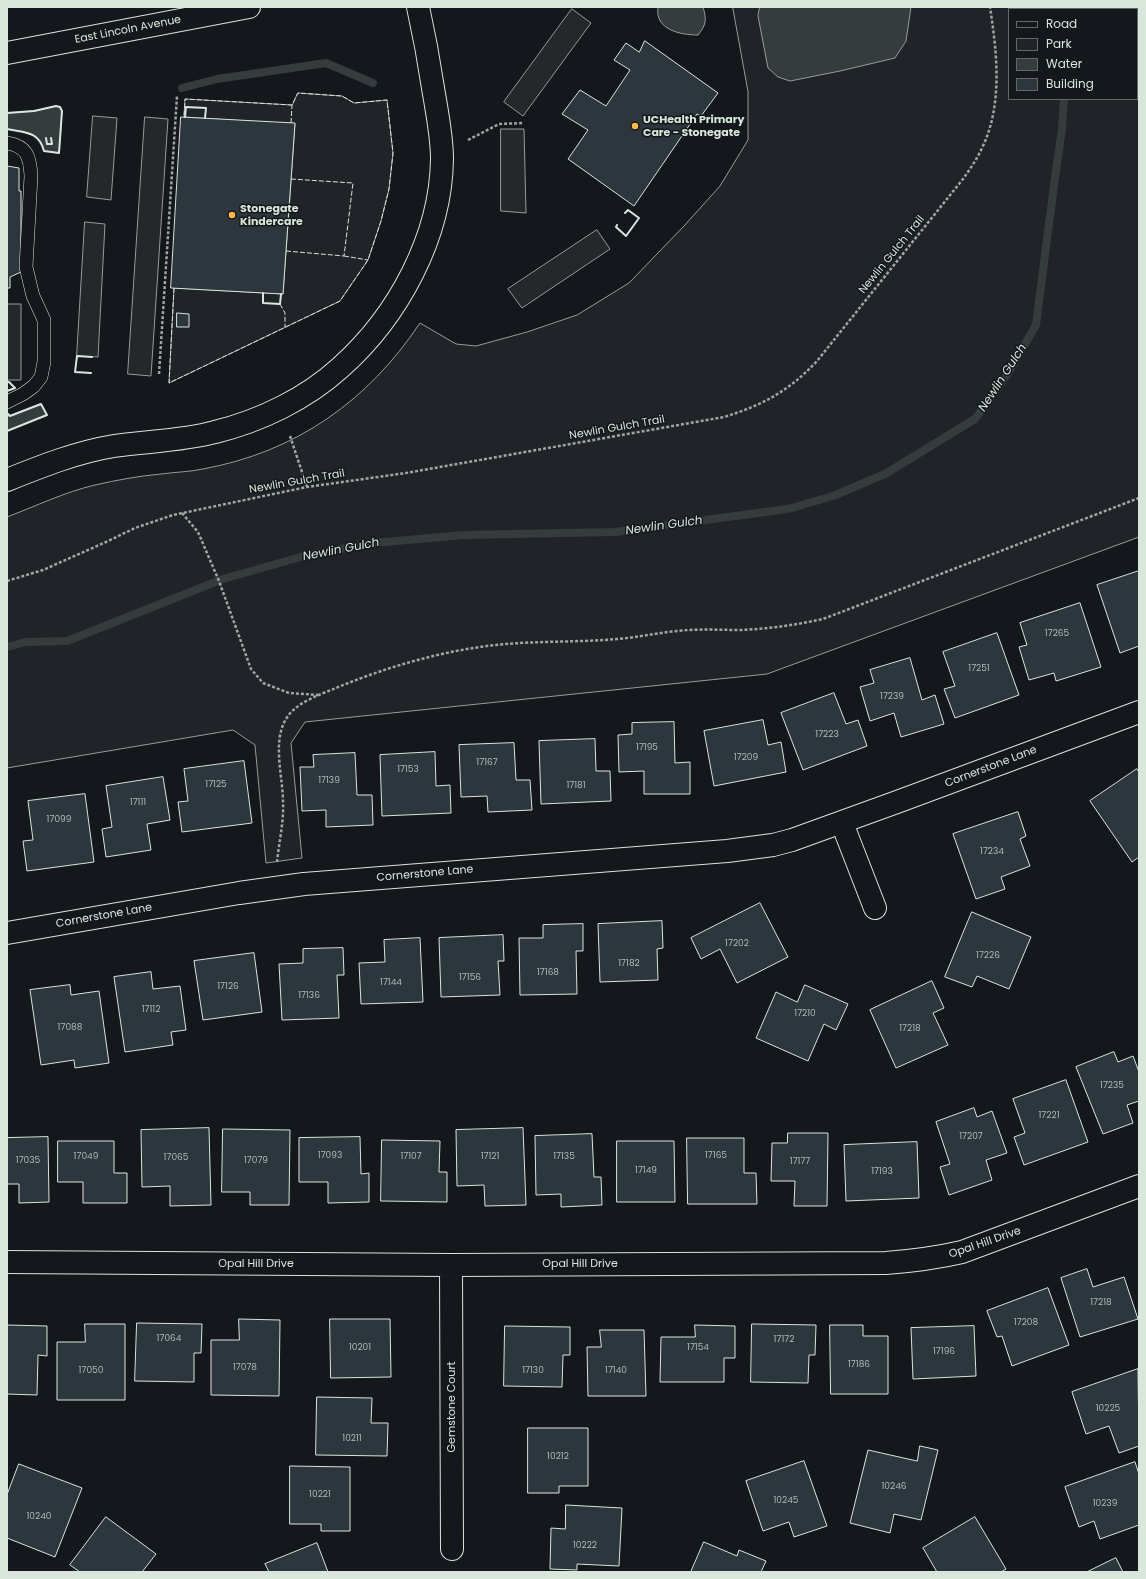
<!DOCTYPE html>
<style>
body{margin:0}
#map{position:relative;width:1146px;height:1579px;overflow:hidden;background:#14181c;font-family:Poppins,sans-serif}
canvas{display:block}
.frame{position:absolute;inset:0;border:8px solid #d8e6dc;pointer-events:none}
.legend{position:absolute;left:1008px;top:8px;width:130px;height:92px;box-sizing:border-box;background:#14181c;border:1px solid #626a69;margin:0;padding:5px 7px;list-style:none;font-size:12px;color:#d8e6dc}
.legend li{display:flex;align-items:center;gap:8px;height:20px}
.legend b{width:20px;border:1px solid #626a69}
</style>
<div id="map">
<canvas width="1146" height="1579"></canvas>
<div class="frame"></div>
<ul class="legend">
<li><b style="height:5px;background:#14181c"></b>Road</li>
<li><b style="height:11px;background:#202428"></b>Park</li>
<li><b style="height:11px;background:#363b3e"></b>Water</li>
<li><b style="height:11px;background:#2c363c"></b>Building</li>
</ul>
</div>
<script>
const c = document.querySelector('canvas').getContext('2d');
c.lineJoin = 'round';
function paint(path, color) { c.fillStyle = color; c.fill(path, 'evenodd'); }
function strokePath(path, color, width, dash) { c.strokeStyle = color; c.lineWidth = width; c.lineCap = dash ? 'butt' : 'round'; c.setLineDash(dash || []); c.stroke(path); }
function drawText(font, color, halo, rows, align = 'center') {
  c.font = font + ' Poppins,sans-serif'; c.lineWidth = 3; c.setLineDash([]); c.textBaseline = 'middle'; c.strokeStyle = halo; c.fillStyle = color; for (const [text, x, y, turn = 0] of rows) {
    c.save(); c.translate(x, y); c.rotate((+turn || 0) * Math.PI / 180); c.textAlign = isNaN(turn) ? turn : align; if (halo) c.strokeText(text, 0, 0); c.fillText(text, 0, 0); c.restore();
  }
}
const green = new Path2D(`
 M733,7H1139V537L767,674L305,722L291,743L302,858L266,863L255,745L233,730L7,768V517C36,506 65,492 95,485C117,480 139,476 161,474C175,472 189,472 203,469C296,452 368,401 420,323L456,344L476,346L527,332L577,315L629,283L684,226L720,186L748,140V92ZM1009,9H1137V99H1009Z
 M298,93L342,96L354,103L387,100L393,153L389,189L381,221L368,260L340,301L169,383L174,288L283,294L295,124L184,117L185,99L292,105Z`);
const parking = new Path2D(`
 M572,9L591,23L523,116L504,102Z
 M93,116L117,118L111,200L87,197Z
 M145,117L168,119L151,376L128,374Z
 M501,129H524L526,213L501,211Z
 M85,222L105,224L98,357L77,356Z
 M597,230L610,249L522,308L508,289Z
 M7,304H21V380H7Z`);
const water = new Path2D(`
 M658,7H703C707,20 706,25 698,35C681,35 654,30 658,7Z
 M760,7H911L906,41L895,58L840,71L790,81L778,77L768,68L758,16Z
 M56,106L60,107L62,111L59,153L44,151C39,131 25,133 7,129V113L34,111Z
 M41,404L47,415L7,431V417Z`);
const stream = new Path2D(`
 M1067,9V7
 M182,88L217,79L326,63L373,83
 M7,647L25,642L67,641L223,579L304,556L373,543L464,535L615,532L788,509L833,496L885,474L975,419L1007,375L1036,325L1054,185L1062,129L1064,99`);
const building = new Path2D(`
 M645,41L718,93L701,116L697,114L634,206L568,159L588,130L562,114L580,90L606,106L630,70L614,60L626,43L639,52Z
 M181,117L295,123L283,294L171,288Z
 M7,166L19,168V191H21V272L10,277V288H7Z
 M177,313L189,314V327H177Z
 M1139,571V646L1120,653L1097,585Z
 M1080,603L1101,667L1056,681L1054,673L1029,680L1019,647L1027,645L1020,623Z
 M997,633L1019,695L955,718L944,689L955,686L943,652Z
 M910,658L922,700L935,695L944,724L901,737L894,713L870,721L860,687L874,683L870,670Z
 M834,693L846,724L858,720L867,746L803,770L781,713Z
 M763,720L768,745L781,742L786,772L714,786L704,731Z
 M674,722L675,763L690,762V794H644V771L619,772L618,735L632,734V723Z
 M595,739L596,771H610L611,801L541,804L539,741Z
 M514,743L516,780H530L532,810L488,812L487,796L461,797L459,745Z
 M435,752L436,786L450,785L451,813L382,816L380,755Z
 M355,753L357,795H372L373,825L326,827V810L302,811L300,767H314L313,755Z
 M244,761L252,823L182,832L178,802L188,801L184,769Z
 M1137,769L1139,772V857L1132,862L1090,801Z
 M163,777L170,820L147,824L151,850L106,857L102,829L112,827L106,786Z
 M85,794L94,862L27,871L23,841L33,840L28,801Z
 M1018,812L1026,836L1020,839L1030,866L1001,877L1005,889L976,899L953,834Z
 M760,903L788,957L737,983L720,949L701,959L691,938Z
 M972,912L1031,937L1009,989L977,976L972,987L945,977Z
 M662,921L663,948L657,949L658,980L600,982L598,924Z
 M583,924V951H576L577,994L520,995L519,938H543V925Z
 M503,935L504,961H498L500,995L441,997L439,938Z
 M420,938L423,1002L361,1004L359,963L385,962L384,940Z
 M343,948L344,975H337L339,1018L282,1020L279,964L303,963V949Z
 M254,953L262,1012L203,1020L194,961Z
 M151,972L153,989L180,986L186,1030L171,1032L173,1045L125,1052L114,977Z
 M932,981L944,1008L933,1013L948,1045L896,1068L870,1010Z
 M70,985L71,995L99,991L109,1063L75,1068L74,1060L41,1065L30,990Z
 M805,985L848,1004L836,1030L824,1024L808,1061L756,1038L776,992L797,1002Z
 M1114,1052L1118,1062L1133,1056L1139,1072V1101L1127,1105L1133,1123L1103,1134L1076,1067Z
 M1066,1080L1088,1142L1024,1165L1014,1137L1025,1133L1013,1099Z
 M974,1108L977,1117L992,1111L1007,1153L986,1160L992,1180L949,1195L940,1167L950,1164L936,1122Z
 M209,1128L211,1205L170,1206V1186L142,1187L141,1130Z
 M523,1128L526,1205L485,1206L484,1185L457,1186L456,1130Z
 M223,1129L290,1130L289,1205H250V1192H222Z
 M788,1133H828L827,1206H794L795,1181H771L772,1143H787Z
 M592,1134L594,1177H601L602,1205L561,1207V1194L536,1195L535,1136Z
 M48,1137L49,1202L19,1203V1184H7V1138Z
 M360,1137L361,1174L369,1173V1202L328,1203V1182H299V1138Z
 M687,1138H744V1173H756L757,1204H688Z
 M382,1140L440,1141L439,1172H447V1202L381,1201Z
 M58,1141H114V1173H127V1203H83V1182H58Z
 M617,1141H674L675,1202H617Z
 M917,1142L919,1198L846,1201L844,1145Z
 M1087,1269L1093,1287L1124,1277L1138,1319L1080,1337L1061,1278Z
 M1048,1288L1069,1345L1012,1366L1002,1336L997,1337L987,1311Z
 M239,1319L280,1320L279,1396L211,1395V1340H239Z
 M330,1319H390L391,1377L331,1378Z
 M137,1323L202,1324L201,1353H194V1382L135,1381Z
 M85,1324H125V1400H57V1342H85Z
 M752,1324L816,1325L815,1355H809L808,1383L751,1382Z
 M7,1325L47,1326V1356L38,1355L37,1395L7,1394Z
 M695,1325L735,1326V1358H724V1382H660L661,1337H695Z
 M830,1325H863V1336H888V1394H831Z
 M505,1326L570,1327V1355H563L562,1387L504,1386Z
 M974,1326L976,1376L913,1379L911,1328Z
 M600,1330H644L646,1396H588L587,1347H601Z
 M1138,1369L1139,1446L1119,1453L1109,1426L1086,1434L1072,1392Z
 M317,1397L372,1398L371,1423H388L387,1456L316,1455Z
 M528,1428H588V1486H559V1493H528Z
 M920,1446L938,1450L921,1520L894,1514L890,1533L850,1523L868,1450L917,1461Z
 M804,1461L827,1526L794,1537L789,1522L763,1531L746,1481Z
 M1135,1462L1139,1474V1525L1100,1539L1094,1521L1079,1527L1065,1487Z
 M19,1464L82,1488L55,1557L7,1538V1495Z
 M290,1466L350,1467V1531H321V1524H290Z
 M566,1505L622,1508L619,1566L577,1564V1570L550,1569L551,1528L565,1529Z
 M106,1517L156,1554L142,1572H80L70,1565Z
 M975,1517L1006,1569L1001,1572H937L923,1548Z
 M704,1542L737,1556L739,1550L766,1561L761,1572H691Z
 M317,1543L328,1572H269L265,1564Z
 M1116,1558L1123,1572H1087Z`);
const path = new Path2D(`
 M468,140L499,124L524,123
 M159,374L177,96
 M290,436L307,487
 M182,513L198,532L219,581L251,669L263,683L289,693L319,695
 M7,581L43,570L106,542L135,528L173,515L307,487L406,473L724,417C763,405 789,391 817,361L963,179C970,169 977,159 982,148C1003,105 997,53 990,7
 M277,862C279,842 284,822 283,802C283,777 272,742 286,719C295,703 319,695 336,688C382,669 431,654 480,647C526,640 572,643 617,639C642,637 666,631 690,630C707,629 723,630 740,630C768,629 795,625 823,619L1139,498`);
const lane = new Path2D(`
 M7,143C27,146 30,157 31,176L26,267L33,296L44,320V362L41,377L34,386L23,394L7,402`);
const street = new Path2D(`
 M7,480C42,466 77,452 114,446C148,441 182,441 215,432C260,421 306,399 341,367C398,316 441,237 442,159C442,136 437,112 433,88C429,61 424,34 418,7
 M842,823L875,908
 M7,933L239,893L304,884L727,851L773,845L792,840L897,802L1139,712
 M7,1262L451,1265L886,1263C912,1261 936,1258 962,1252L1139,1186
 M451,1265L452,1549`);
const primary = new Path2D(`
 M7,53L249,7`);
const fence = new Path2D(`
 M291,123L292,105
 M286,251L344,256L353,183L291,179
 M344,256L368,260
 M174,288L169,383L340,301L368,260L381,221L389,189L393,153L387,100L354,103L342,96L298,93L292,105L185,99L184,117
 M280,304L285,313V327`);
const wall = new Path2D(`
 M7,113L34,111L56,106L60,107L62,111L59,153L44,151C39,131 25,133 7,129
 M185,117L186,107L206,108L205,118
 M46,138L47,144H52L51,138
 M617,225L616,227L626,236L639,218L628,210L625,213
 M263,293V303L280,304L281,294
 M91,373L75,372L77,356L92,357
 M7,382H9L15,388L7,391
 M7,413L10,416L41,404L47,415L7,431`);
const markers = [
 [635,126,4,"#ffb74d"],
 [232,215,4,"#ffb74d"]
];
const numberNames = [
 ["17265",1057,634],
 ["17251",979,669],
 ["17239",892,697],
 ["17223",827,735],
 ["17195",647,748],
 ["17209",746,758],
 ["17167",487,763],
 ["17153",408,770],
 ["17139",329,781],
 ["17125",216,785],
 ["17181",576,786],
 ["17111",138,803],
 ["17099",59,820],
 ["17234",992,852],
 ["17202",737,944],
 ["17226",988,956],
 ["17182",629,964],
 ["17168",548,973],
 ["17156",470,978],
 ["17144",391,983],
 ["17126",228,987],
 ["17136",309,996],
 ["17112",151,1010],
 ["17210",805,1014],
 ["17088",70,1028],
 ["17218",910,1029],
 ["17235",1112,1086],
 ["17221",1049,1116],
 ["17207",971,1137],
 ["17093",330,1156],
 ["17165",716,1156],
 ["17049",86,1157],
 ["17107",411,1157],
 ["17121",490,1157],
 ["17135",564,1157],
 ["17065",176,1158],
 ["17035",28,1161],
 ["17079",256,1161],
 ["17177",800,1162],
 ["17149",646,1171],
 ["17193",882,1172],
 ["17218",1101,1303],
 ["17208",1026,1323],
 ["17064",169,1339],
 ["17172",784,1340],
 ["10201",360,1348],
 ["17154",698,1348],
 ["17196",944,1352],
 ["17186",859,1365],
 ["17078",245,1368],
 ["17050",91,1371],
 ["17130",533,1371],
 ["17140",616,1371],
 ["10225",1108,1409],
 ["10211",352,1439],
 ["10212",558,1457],
 ["10246",894,1487],
 ["10221",320,1495],
 ["10245",786,1501],
 ["10239",1105,1504],
 ["10240",39,1517],
 ["10222",585,1546]
];
const streetNames = [
 ["East Lincoln Avenue",128,30,-11],
 ["Newlin Gulch Trail",892,255,-51],
 ["Newlin Gulch Trail",617,428,-10],
 ["Newlin Gulch Trail",297,482,-10],
 ["Cornerstone Lane",991,767,-21],
 ["Cornerstone Lane",425,874,-5],
 ["Cornerstone Lane",104,916,-10],
 ["Opal Hill Drive",985,1243,-19],
 ["Opal Hill Drive",256,1264],
 ["Opal Hill Drive",580,1264],
 ["Gemstone Court",452,1407,-90]
];
const poiNames = [
 ["UCHealth Primary",643,120],
 ["Care - Stonegate",643,133],
 ["Stonegate",240,209],
 ["Kindercare",240,222]
];
const waterNames = [
 ["Newlin Gulch",1003,378,-57],
 ["Newlin Gulch",664,526,-8],
 ["Newlin Gulch",341,550,-11]
];
paint(green, '#202428');
strokePath(green, '#939e99', 1);
paint(parking, '#24282b');
strokePath(parking, '#939e99', 1);
paint(water, '#363b3e');
strokePath(water, '#939e99', 1);
strokePath(stream, '#363b3e', 8);
paint(building, '#2c363c');
strokePath(building, '#d8e6dc', 1);
strokePath(lane, '#d8e6dc', 14);
strokePath(street, '#d8e6dc', 24);
strokePath(primary, '#d8e6dc', 24);
strokePath(path, '#9da8a2', 2.5, [3, 2]);
strokePath(lane, '#14181c', 13);
strokePath(street, '#14181c', 22);
strokePath(primary, '#14181c', 22);
strokePath(fence, '#d8e6dc', 1, [5, 2]);
strokePath(wall, '#d8e6dc', 2);
for (const [x, y, r, color] of markers) { const dot = new Path2D(); dot.arc(x, y, r, 0, 2 * Math.PI); c.fillStyle = color; c.fill(dot); strokePath(dot, '#14181c', 1.5); }
drawText('9px', '#adbab4', null, numberNames);
drawText('11px', '#d8e6dc', '#14181c', streetNames);
drawText('bold 11px', '#d8e6dc', '#14181c', poiNames, 'left');
drawText('italic 12px', '#d8e6dc', '#14181c', waterNames);
</script>
